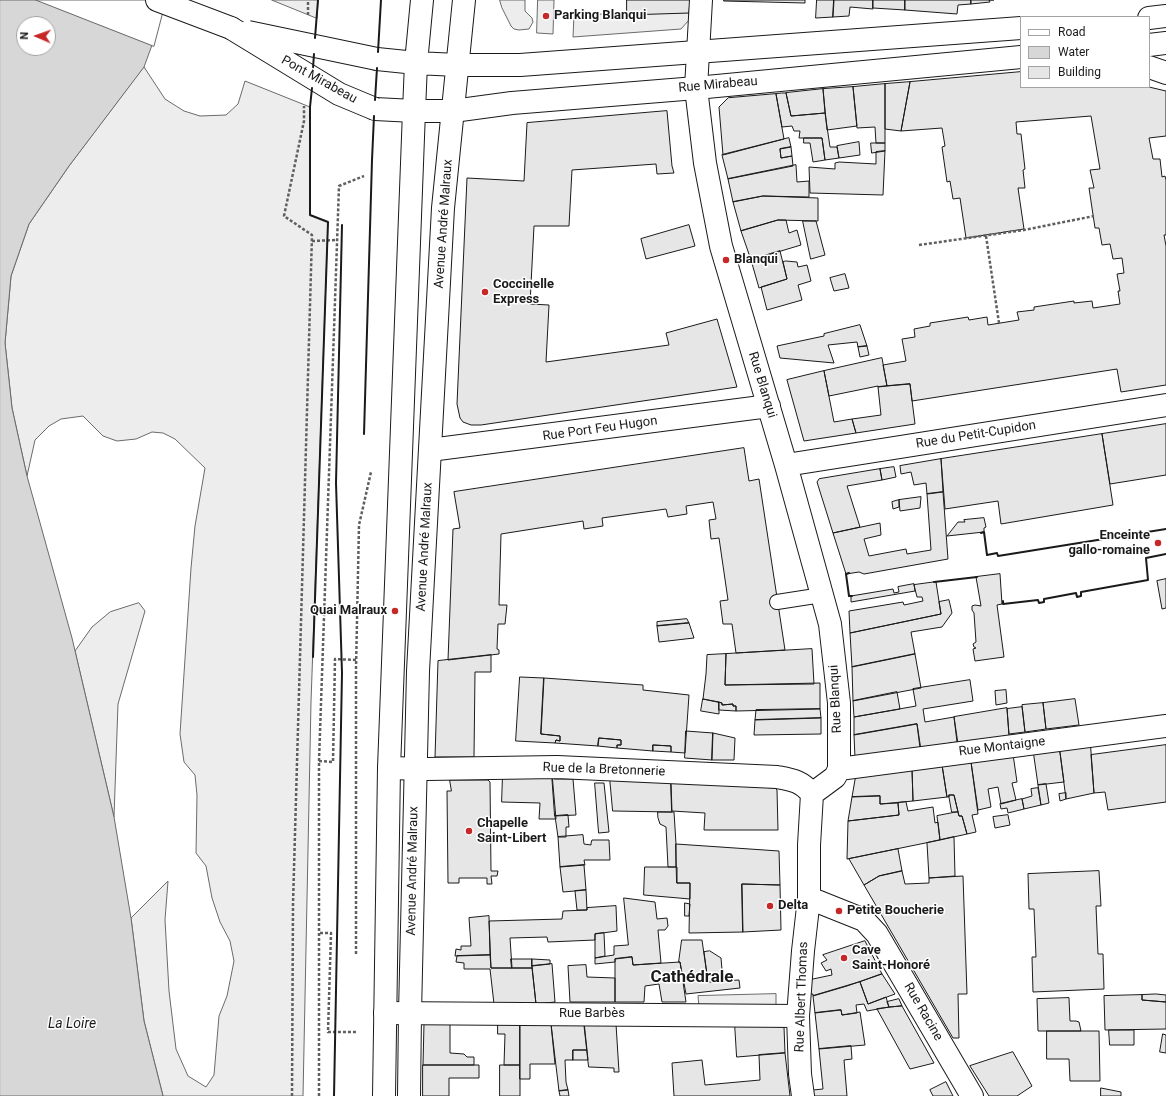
<!DOCTYPE html>
<meta charset="utf-8">
<style>
body{margin:0}
#map{position:relative;width:1166px;height:1096px;overflow:hidden;background:#fff;font-family:Roboto,sans-serif}
canvas{display:block}
.legend{position:absolute;left:1020px;top:16px;width:130px;height:72px;box-sizing:border-box;background:#fff;border:1px solid #a3a3a3;margin:0;padding:5px 7px;list-style:none;font-size:12px;color:#1a1a1a}
.legend li{display:flex;align-items:center;gap:8px;height:20px}
.legend b{width:20px;border:1px solid #a3a3a3}
.north{position:absolute;left:16px;top:16px;width:40px;height:40px;box-sizing:border-box;background:#fff;border:1px solid #a3a3a3;border-radius:50%;rotate:272deg;font-size:11px;font-weight:700;line-height:16px;text-align:center;color:#1a1a1a}
.north::after{content:'';display:block;margin:auto;width:14px;height:18px;background:#c62828;clip-path:polygon(50% 0,100% 100%,50% 72%,0 100%)}
</style>
<div id="map">
<canvas width="1166" height="1096"></canvas>
<ul class="legend">
<li><b style="height:5px;background:#fff"></b>Road</li>
<li><b style="height:11px;background:#d7d7d7"></b>Water</li>
<li><b style="height:11px;background:#e6e6e6"></b>Building</li>
</ul>
<div class="north">N</div>
</div>
<script>
const c = document.querySelector('canvas').getContext('2d');
c.lineJoin = 'round';
function paint(path, color) { c.fillStyle = color; c.fill(path, 'evenodd'); }
function strokePath(path, color, width, dash) { c.strokeStyle = color; c.lineWidth = width; c.lineCap = dash ? 'butt' : 'round'; c.setLineDash(dash || []); c.stroke(path); }
function drawText(font, color, halo, rows, align = 'center') {
  c.font = font + ' Roboto,sans-serif'; c.lineWidth = 3; c.setLineDash([]); c.textBaseline = 'middle'; c.strokeStyle = halo; c.fillStyle = color; for (const [text, x, y, turn = 0] of rows) {
    c.save(); c.translate(x, y); c.rotate((+turn || 0) * Math.PI / 180); c.textAlign = isNaN(turn) ? turn : align; if (halo) c.strokeText(text, 0, 0); c.fillText(text, 0, 0); c.restore();
  }
}
const built = new Path2D(`
 M272,0H318L317,18Z
 M500,0H525V11L532,18L533,22L529,29L519,30L514,29L511,26L502,8Z
 M538,0H554L553,34L537,33Z
 M689,13V20L681,29L573,37L574,15Z
 M144,67L165,99L184,111L200,116L226,115L238,104L245,81L310,107V215L328,222L311,702L303,1096H163L144,1021L131,918L168,881L165,920L169,991L176,1049L188,1076L206,1087L214,1075L219,1016L227,996L234,961L230,941L220,922L212,898L206,866L196,853L197,795L195,775L184,762L180,734L191,568L195,526L205,468L175,439L163,433L152,432L136,439L117,441L103,436L83,416L61,419L49,426L35,440L27,476L12,408L5,343L11,276L29,224L69,166Z
 M139,603L145,611L118,704L114,817L75,651L92,627L110,612Z
 M776,994V1005L699,1007L698,996Z`);
const water = new Path2D(`
 M0,0H164L152,45L144,67L69,166L29,224L11,276L5,343L12,408L27,476L72,638L114,817L131,918L144,1021L163,1096H0ZM24,24H48V48H24Z`);
const pier = new Path2D(`
 M36,0H166L154,46Z`);
const building = new Path2D(`
 M627,0H690L689,13L627,15Z
 M724,0H805V3L724,1Z
 M817,0H834L833,17L816,18Z
 M834,0H873V9L850,7L849,16L833,17Z
 M873,0H905V10L873,8Z
 M905,0H971V4L958,5L957,14L905,10Z
 M971,0H994H989L990,2L971,4Z
 M1021,72V87H1149L1166,91V136L1149,138L1153,159H1160L1162,177L1165,176L1166,180V235H1164L1166,246V385L1121,392L1117,369L912,401L910,384L887,386L883,365L906,361L902,339L915,337L914,329L930,326V323L968,317L969,320L987,317L988,325L1019,320L1017,312L1034,310V307L1074,301V303L1092,301L1093,308L1120,304L1118,291H1120L1117,274L1124,273L1122,258L1113,259L1110,244L1102,245L1099,228H1095L1089,188H1094L1090,170L1100,169L1091,116L1016,122L1017,134H1021L1025,169L1023,170L1025,188H1018L1024,229L966,238L960,198L953,199L950,181L947,182L942,147L945,146L942,128L901,131L910,82Z
 M910,82L901,131L885,129V84Z
 M885,84V143H876L875,127L857,128L853,87Z
 M853,87L857,126L827,130L823,89Z
 M823,89L825,113L791,116L786,93Z
 M782,93H786L791,116L825,113L830,147H837L839,158L825,160L822,138H799L800,131H794L792,126L782,127L776,94Z
 M776,94L784,139L723,155L719,107L728,98Z
 M667,111L672,166L674,173L657,174L656,164L572,170L569,226H534L530,304L549,305L546,362L669,345L666,333L717,319L737,387L481,425H471L463,422L460,418L457,404L467,178L524,181L527,123Z
 M789,138L791,147L780,149L781,158L792,156L793,166L728,179L722,155Z
 M804,138H822L825,160L813,162L810,143H804Z
 M859,142L860,155L839,158L837,146Z
 M871,143H885V151L872,153Z
 M791,147L792,156L781,158L780,149Z
 M885,151L883,195L810,193L809,167L835,169V163L839,162L876,164V152Z
 M796,165L797,182L809,181V197L763,196L733,202L728,179Z
 M763,196L818,198V221L778,220L741,231L733,202Z
 M778,220H786L789,233L797,230L801,245L751,260L741,231Z
 M803,221H816L825,255L811,259Z
 M689,225L695,246L646,259L641,239Z
 M780,251L787,279L759,288L751,260Z
 M786,261L797,262L798,267L807,265L811,281L798,285L802,300L767,310L761,287L787,279L783,262Z
 M845,274L849,288L834,291L830,278Z
 M860,325L867,346L858,347L857,342L828,345L834,363L780,358L777,346L824,336V334Z
 M867,346L869,355L860,357L858,347Z
 M882,358L887,386L878,387V386L829,396L824,371Z
 M824,371L834,422L852,419L856,433L804,441L787,380Z
 M910,384L915,424L856,433L852,419L881,415L878,387Z
 M1166,424V475L1110,484L1102,434Z
 M1102,434L1113,505L1001,524L998,501L945,509L941,459Z
 M744,448L749,481L759,479L785,650L736,653L732,624H723L720,601L728,600L719,538L711,539L709,520L716,519L713,502L686,506L687,514L668,517L666,509L602,518L603,526L584,529L583,521L501,534L499,605H507L505,624H498L497,649L499,650V654L448,660L453,529L460,528L454,492Z
 M941,459L943,492L927,494L926,483L914,485L911,472L901,474L900,466Z
 M894,467L896,477L882,480L880,469Z
 M880,469L882,480L847,486L860,527L833,533L817,482L819,479Z
 M943,492L948,559L864,574L859,572L846,574L833,533L880,523L881,535L864,539L869,556L906,549L907,554L931,550L927,494Z
 M921,497L920,508L900,511L899,500Z
 M899,500V507L893,509L892,502Z
 M984,518L986,527L984,528V532L947,536L958,522H965L964,520Z
 M1000,574L1002,604L997,605L1004,657L975,661L973,649L976,648L974,647L973,644L976,642L974,613L972,610V606L975,605L981,606L976,577Z
 M1166,579V608L1162,609L1157,581Z
 M936,582L941,614L850,633L849,611L903,602L904,605L923,601L922,597H917L914,585Z
 M914,584L915,591L851,602V596L893,589L894,593L899,592L898,587Z
 M949,600L952,613L942,627L911,632L915,654L852,667L850,633L941,614L939,602Z
 M687,619L689,623L657,626V622Z
 M689,623L694,638L659,642L657,626Z
 M812,649L814,684L725,685L726,654Z
 M726,654L725,685L820,683V709L736,711V706H733V704L722,705V703L703,699L706,674L707,655Z
 M915,654L921,688L853,701L852,667Z
 M491,655V672H475L474,757H435L438,661Z
 M520,677L544,678L541,734L560,736V741L556,740L555,743L516,741Z
 M544,678L643,685V690L689,695L685,753L671,752V746L653,745V751L617,748V745H621V740L599,738L598,746L555,743L556,740L560,741V736L541,734Z
 M970,680L973,701L923,709L925,722L954,717L957,742L920,748L917,724L854,735V717L916,706L913,689Z
 M1006,690L1007,703L996,705L995,691Z
 M897,692L900,709L854,717L853,701Z
 M703,699L719,702V714L701,711Z
 M1075,699L1079,725L1046,729L1043,703Z
 M719,702L722,703V705L733,704V706H736V711L719,710Z
 M1043,703L1046,729L1025,732L1022,705Z
 M1022,707L1025,732L1009,734L1007,709Z
 M1007,708L1009,736L958,744L954,717Z
 M820,709L821,718L755,720L756,710Z
 M821,718V734L754,735L755,720Z
 M917,724L921,750L855,758L854,735Z
 M686,731L713,733L712,760L685,758Z
 M713,733L735,738L734,760H712Z
 M599,738L621,740V745H617V748L598,746Z
 M1090,738L1094,793L1066,799L1059,745Z
 M653,745L671,746V752L653,751Z
 M1059,745L1064,782L1038,785L1033,750Z
 M1166,745V802L1108,810L1105,792L1094,793L1091,755Z
 M1013,754L1017,782L1012,783L1016,800L1001,804L998,787L988,789L991,807L978,810L971,762Z
 M971,762L978,814L972,815L976,832L967,834L962,816H959L954,795H949V797H947L942,765Z
 M942,765L947,797L913,801L912,769Z
 M912,769L913,801L880,804V796L852,797L856,774Z
 M503,773L552,774L556,819H539L540,803L502,802Z
 M552,774H554V779H573L576,815L555,816Z
 M610,778L671,782L672,812L613,811Z
 M450,780H488L490,782L491,871H498L497,876H491L492,884H487V878H459V883H448L447,791H451Z
 M671,782L775,788L777,790L778,830H704L705,813L672,811Z
 M595,783H604L609,832L599,833Z
 M1046,784L1049,803L1041,805L1038,785Z
 M1038,788L1041,805L1024,809L1022,799L1032,796L1031,789Z
 M1066,793V799L1060,801L1059,794Z
 M949,795H954L958,812H952Z
 M880,796V804L898,803L899,815L848,821L852,797Z
 M1022,799L1024,809L1008,813L1007,808L1001,809L1000,804Z
 M906,802L908,811L933,807L935,823L938,822L940,840L847,859L848,821L899,815L898,803Z
 M658,812H674L676,844V867H668L666,827L660,824L658,818Z
 M958,812L959,816H962L967,834L940,840L937,816Z
 M568,815L569,827H566V837H558L555,816Z
 M1008,815L1010,825L995,828L993,817Z
 M583,835L584,844L591,845V843L592,840H609L610,860H584L585,865L560,867L558,837Z
 M954,837L955,876L929,878L927,843Z
 M676,844L779,851L780,885L742,884L743,932L689,933L690,883H677Z
 M898,849L902,871L879,876L864,885L849,859Z
 M584,865L586,890L563,892L560,867Z
 M645,867H677V883H690V899L644,895Z
 M902,871L905,884L929,883V878L963,876L967,994H958L959,1038H953L864,885L879,876Z
 M1099,871L1101,906H1096L1098,954H1103L1104,989L1033,992L1032,957H1036L1034,909H1029L1028,874Z
 M742,884L780,885L781,930L743,932Z
 M586,890L587,910H577L575,891Z
 M624,898L655,902L657,919L667,918L668,926L665,930H658L661,963L633,965L632,957L615,959V962L595,964V958L614,955V946L628,945Z
 M685,903L690,904L689,916H685Z
 M616,906L617,931L595,934V940L548,942L547,937L510,938L512,968H491L489,921L562,919L563,911L587,910V908Z
 M489,916L490,955L455,956L456,949L461,950V946H471L469,918Z
 M604,933L605,956L595,958V934Z
 M682,940H702L708,982L739,980L740,988L686,994L680,962H679Z
 M865,941L882,974L847,986L813,996V994H808V980L832,975L831,969L826,971L821,963L827,960L823,955Z
 M710,951L721,958L723,981L708,982L704,952Z
 M490,955L491,968H532L536,1004H494L490,969H464V963L456,962L457,956Z
 M632,957L633,965L680,962L686,1002H662L659,984L645,986L644,1002H615V959Z
 M511,959H532V968H512Z
 M532,959L550,960V964L532,966Z
 M552,964L555,1002L536,1004L532,966Z
 M586,965L587,977L615,978V1002H570L568,966Z
 M882,974L895,994L868,1004L860,982Z
 M860,982L868,1004L886,997L889,1007L867,1011L864,1004L856,1005L857,1013L842,1015L841,1010L815,1013L813,996Z
 M1156,994L1166,995V1002L1142,1000V995Z
 M1142,995V1000L1166,1002V1029L1105,1030L1104,996Z
 M1069,998L1070,1021H1076L1079,1022L1081,1031H1038L1037,999Z
 M899,999L902,1006L889,1007L887,1002Z
 M902,1006L934,1063L910,1069L877,1009Z
 M841,1010L842,1015L860,1012L865,1045L819,1049L815,1013Z
 M584,1022L587,1050H573V1060H565L566,1082L568,1090L559,1091L551,1024Z
 M584,1022L616,1024L619,1072H614V1068L589,1067Z
 M450,1023V1053L464,1054L467,1057H474V1065H423L424,1024Z
 M498,1024H520V1065H504L505,1034H498Z
 M520,1024H551L555,1064H530V1079H520Z
 M735,1024L784,1027L785,1053L737,1057Z
 M1109,1030H1134V1045H1110Z
 M1047,1031H1099L1100,1081H1070L1069,1059H1047Z
 M1163,1034L1166,1035V1053L1160,1052Z
 M851,1046L852,1059L844,1060L847,1096H814L813,1090L823,1089L819,1049Z
 M573,1050H587L588,1060H573Z
 M1013,1052L1032,1086L1017,1096H989L970,1066Z
 M785,1053L790,1096H674L672,1063L702,1060L705,1085L760,1080L759,1055Z
 M423,1065H479V1078H449V1096H423Z
 M500,1065H520V1096H500Z
 M946,1082L953,1096H933L930,1090Z
 M1101,1088L1121,1092V1096H1101Z
 M568,1090L569,1096H560L559,1091Z`);
const path = new Path2D(`
 M308,15V0
 M986,236L999,323
 M312,241L337,240
 M919,245L1024,230L1094,216
 M319,761L333,762L335,659L356,660
 M320,933H331L328,1032H356
 M356,954V669L359,525L371,472
 M292,1096L293,904L312,235L284,216L304,121V106
 M319,1096V761L339,186L364,176`);
const lane = new Path2D(`
 M777,602L822,595`);
const street = new Path2D(`
 M701,0L696,88L705,163L721,246L786,465L830,624L839,703V769L835,777L812,794
 M1149,67L1166,73
 M430,450L769,406
 M786,465L1166,405
 M389,768L427,769L557,767L777,777C793,780 801,781 812,794
 M839,769L1166,726
 M809,898L864,920L877,934L972,1096
 M385,1013L798,1016
 M803,1096L800,1074L798,1016L803,951L809,898V845L812,794`);
const secondary = new Path2D(`
 M1149,18L1166,16
 M1149,45L1166,43
 M457,65H520L1021,28
 M453,111L512,103L696,88L1021,57`);
const primary = new Path2D(`
 M157,0L231,28
 M377,59L416,63L457,65
 M375,109L414,111H453
 M384,1096L389,768L414,111L416,63L422,0
 M409,1096L410,1013L418,671L443,208L464,0`);
const primaryBridge = new Path2D(`
 M231,28L339,94L375,109
 M248,32L377,59`);
const wall = new Path2D(`
 M315,38L318,0
 M378,52L381,0
 M313,68L314,54
 M312,88L310,107V215L328,222L313,657
 M375,100L377,68
 M364,434L372,160L374,116
 M981,533L984,532L987,555L997,553L998,556L1166,529
 M849,573L846,574L849,596H852
 M934,582L977,577
 M1003,601V604L1038,600L1039,603L1044,602V599L1076,593L1077,597L1081,596V592L1148,580L1146,558L1166,554
 M334,1096L342,673L336,483L342,225`);
const markers = [
 [546,16,4,"#c62828"],
 [726,260,4,"#c62828"],
 [485,292,4,"#c62828"],
 [1158,543,4,"#c62828"],
 [395,611,4,"#c62828"],
 [469,831,4,"#c62828"],
 [770,906,4,"#c62828"],
 [839,911,4,"#c62828"],
 [844,958,4,"#c62828"]
];
const poiNames = [
 ["Parking Blanqui",554,16],
 ["Blanqui",734,260],
 ["Coccinelle",493,285],
 ["Express",493,300],
 ["Enceinte",1150,536,"right"],
 ["gallo-romaine",1150,551,"right"],
 ["Quai Malraux",387,611,"right"],
 ["Chapelle",477,824],
 ["Saint-Libert",477,839],
 ["Delta",778,906],
 ["Petite Boucherie",847,911],
 ["Cave",852,951],
 ["Saint-Honoré",852,966]
];
const streetNames = [
 ["Pont Mirabeau",319,80,29],
 ["Rue Mirabeau",718,85,-5],
 ["Avenue André Malraux",444,224,-86],
 ["Rue Blanqui",762,385,73],
 ["Rue Port Feu Hugon",600,429,-8],
 ["Rue du Petit-Cupidon",976,435,-9],
 ["Avenue André Malraux",425,547,-87],
 ["Rue Blanqui",836,699,-93],
 ["Rue Montaigne",1002,747,-7],
 ["Rue de la Bretonnerie",604,770,2],
 ["Avenue André Malraux",413,871,-89],
 ["Rue Albert Thomas",802,997,-88],
 ["Rue Racine",923,1012,60],
 ["Rue Barbès",592,1014]
];
const waterNames = [
 ["La Loire",72,1024]
];
const districtNames = [
 ["Cathédrale",692,978]
];
paint(built, '#ededed');
strokePath(built, '#6a6a6a', 1);
paint(water, '#d7d7d7');
strokePath(water, '#6a6a6a', 1);
paint(pier, '#fff');
strokePath(pier, '#6a6a6a', 1);
paint(building, '#e6e6e6');
strokePath(building, '#1a1a1a', 1);
strokePath(lane, '#1a1a1a', 16);
strokePath(street, '#1a1a1a', 24);
strokePath(secondary, '#1a1a1a', 24);
strokePath(primary, '#1a1a1a', 24);
strokePath(path, '#5f5f5f', 2.5, [3, 2]);
strokePath(lane, '#fff', 14);
strokePath(street, '#fff', 22);
strokePath(secondary, '#fff', 22);
strokePath(primary, '#fff', 22);
strokePath(primaryBridge, '#1a1a1a', 24, []);
strokePath(primaryBridge, '#fff', 22);
strokePath(wall, '#1a1a1a', 2);
for (const [x, y, r, color] of markers) { const dot = new Path2D(); dot.arc(x, y, r, 0, 2 * Math.PI); c.fillStyle = color; c.fill(dot); strokePath(dot, '#fff', 1.5); }
drawText('bold 13px', '#1a1a1a', '#fff', poiNames, 'left');
drawText('13px', '#1a1a1a', '#fff', streetNames);
drawText('italic 14px', '#1a1a1a', '#fff', waterNames);
drawText('bold 17px', '#1a1a1a', '#fff', districtNames);
</script>
